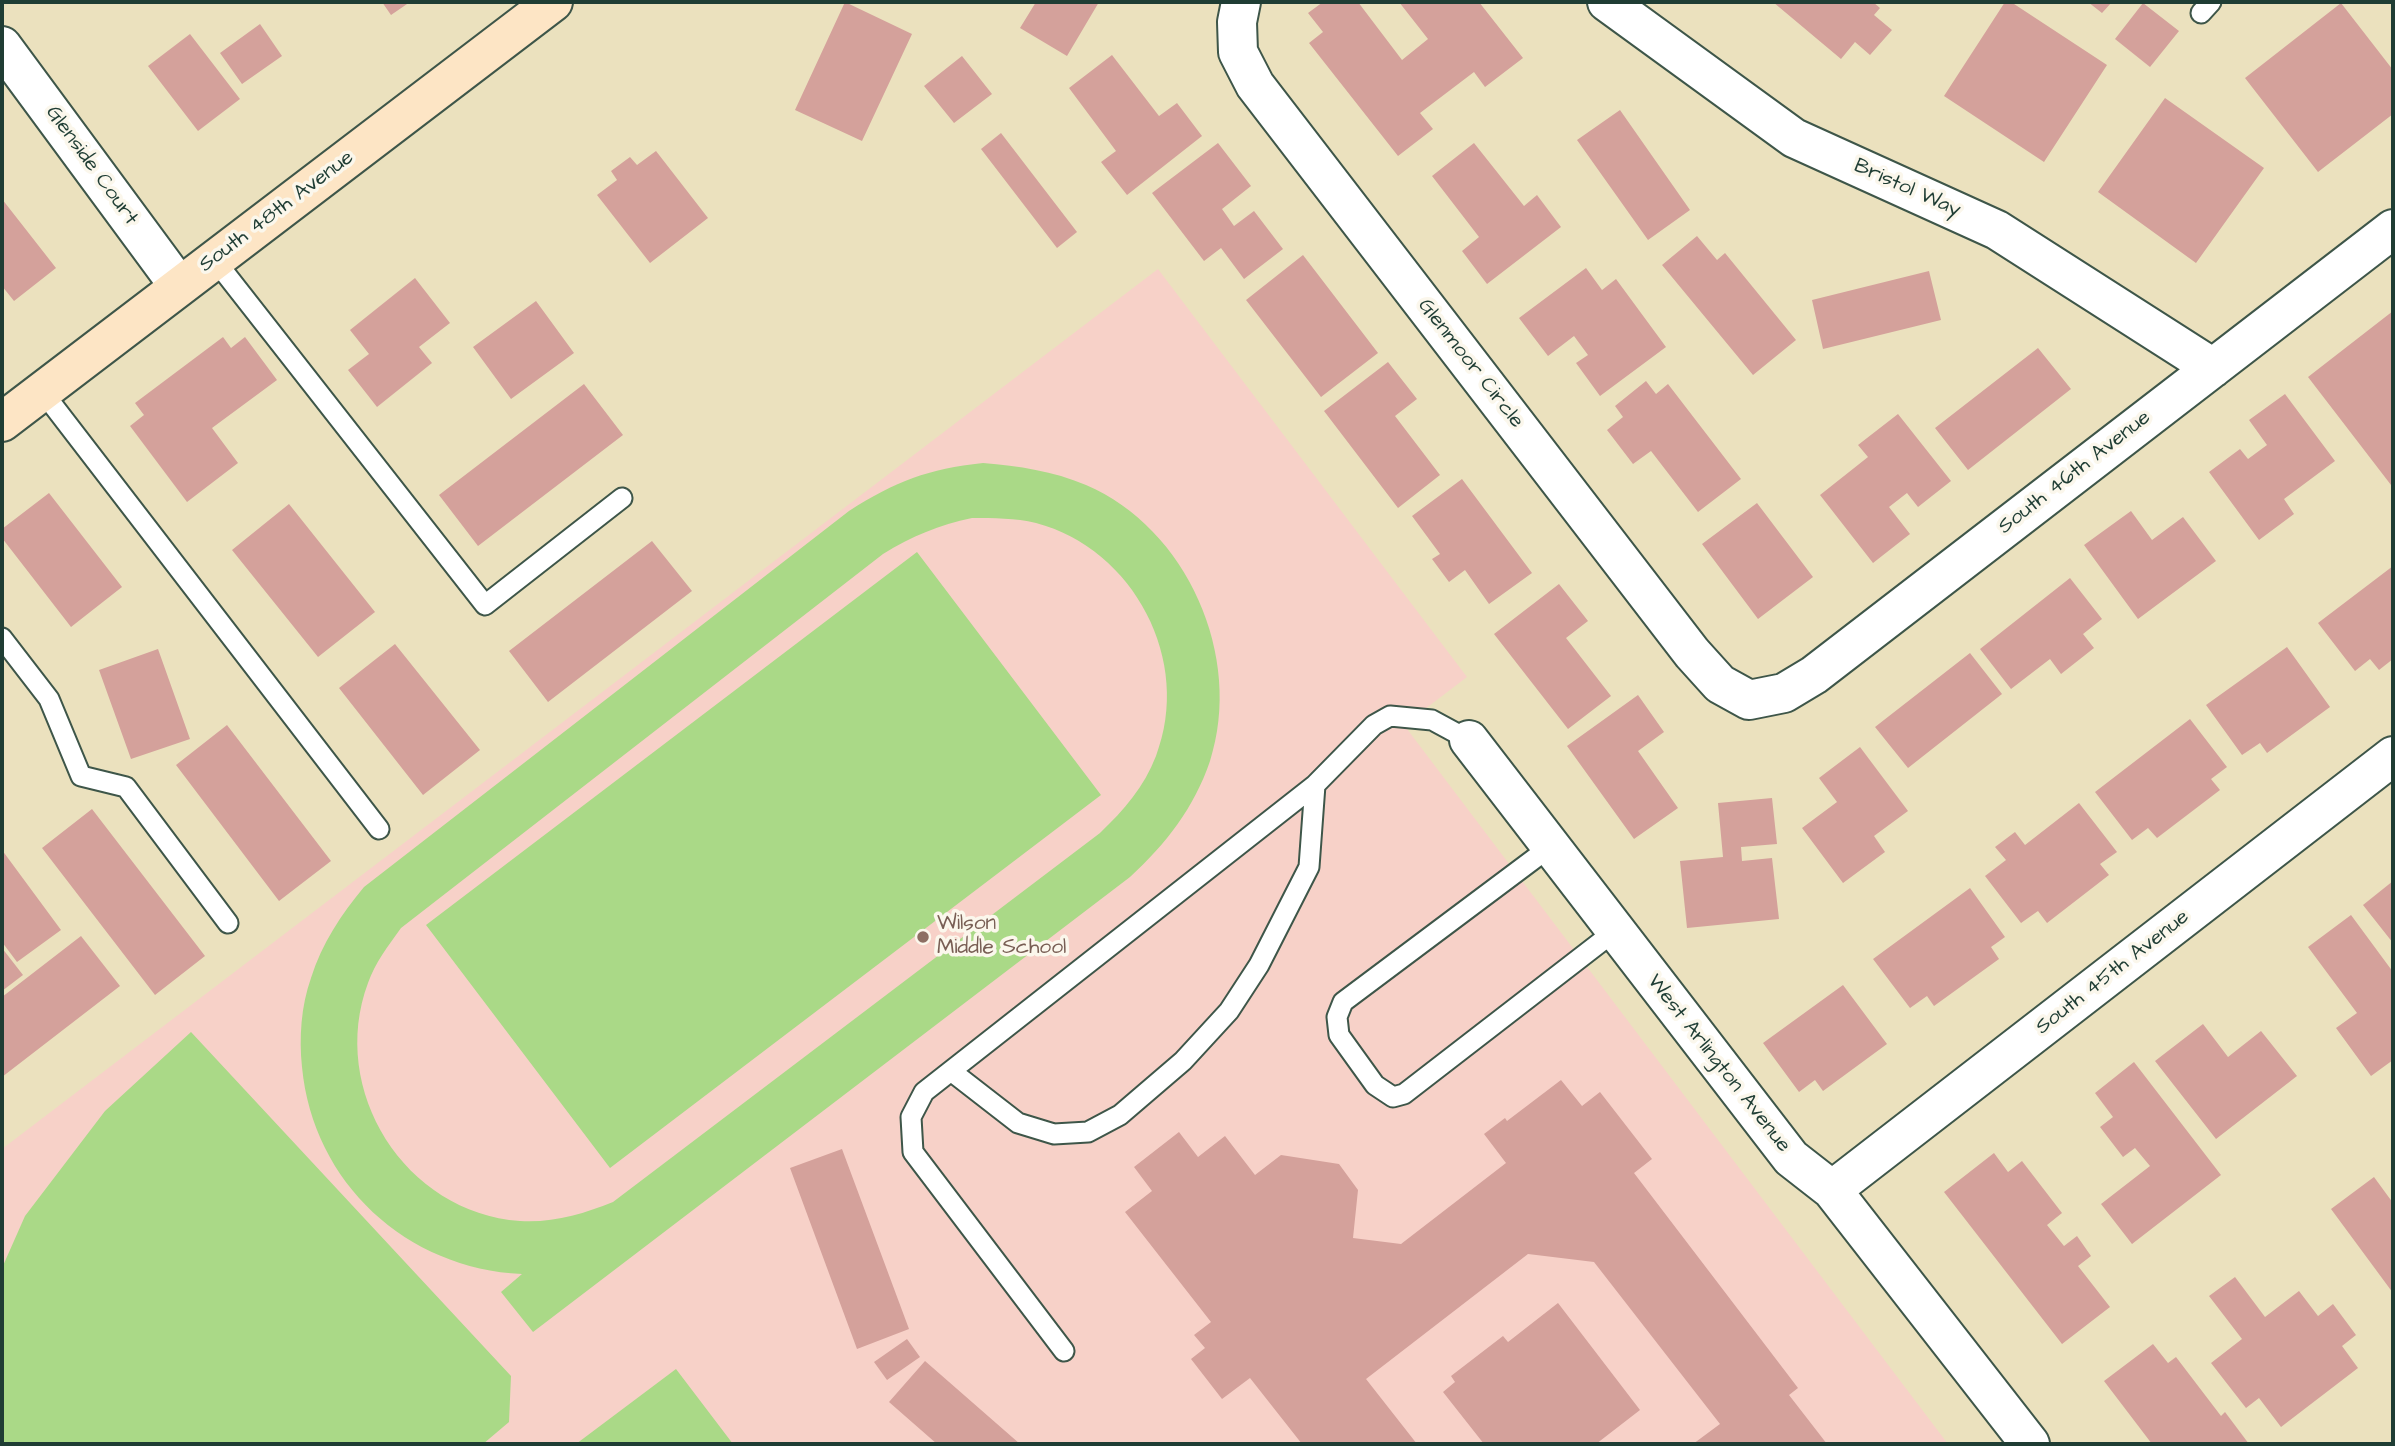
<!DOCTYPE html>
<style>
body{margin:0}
#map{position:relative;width:2395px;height:1446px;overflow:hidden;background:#ebe1be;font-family:"Architects Daughter",sans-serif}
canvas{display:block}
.frame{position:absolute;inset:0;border:4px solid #1f3d34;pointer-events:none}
</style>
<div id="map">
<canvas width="2395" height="1446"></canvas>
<div class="frame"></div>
</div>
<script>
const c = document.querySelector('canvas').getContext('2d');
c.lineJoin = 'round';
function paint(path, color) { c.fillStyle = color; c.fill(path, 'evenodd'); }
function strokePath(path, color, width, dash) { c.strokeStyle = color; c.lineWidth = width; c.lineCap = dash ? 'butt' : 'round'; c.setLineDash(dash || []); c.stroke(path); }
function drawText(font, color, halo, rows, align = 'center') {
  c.font = font + ' "Architects Daughter",sans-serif'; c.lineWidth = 7; c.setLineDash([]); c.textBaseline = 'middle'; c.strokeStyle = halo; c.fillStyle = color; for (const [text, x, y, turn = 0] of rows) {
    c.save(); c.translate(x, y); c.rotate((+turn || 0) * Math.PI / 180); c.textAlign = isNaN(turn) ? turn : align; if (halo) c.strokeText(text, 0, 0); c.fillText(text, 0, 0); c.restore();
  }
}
const built = new Path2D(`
 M1158,269L1467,677L1404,725L1948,1444H2V1149Z`);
const green = new Path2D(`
 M983,463C1019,466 1053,471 1086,485C1187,528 1244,657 1210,761C1194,808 1166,844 1130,877L533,1332L501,1292L522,1274C407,1269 313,1183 302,1067C299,1038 301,1006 311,978C322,943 341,915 364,887L849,511C896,481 928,469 983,463ZM972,518C994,518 1015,518 1036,523C1134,549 1193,661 1156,756C1144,787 1124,810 1100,833L613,1202C583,1214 553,1223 520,1221C405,1213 328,1090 368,983C375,963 388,946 401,928L883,554C912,536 939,525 972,518Z
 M917,552L1101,795L610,1168L426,925Z
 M191,1032L511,1376L509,1422L483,1444H2V1268L25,1216L105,1111Z
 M676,1369L733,1444H576Z`);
const building = new Path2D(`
 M382,2H410L391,15Z
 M845,2L912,34L862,141L795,110Z
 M1036,2H1099L1067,56L1020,28Z
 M1323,2H1358L1402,60L1428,39L1399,2H1479L1523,58L1485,87L1474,72L1420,113L1433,129L1398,156L1309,43L1323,32L1308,13Z
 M1773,2H1873L1880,8L1874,15L1892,30L1870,55L1855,42L1841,59Z
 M2005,2H2011L2107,65L2044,162L1944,96Z
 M2088,2H2112L2102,13Z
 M2143,3L2179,31L2150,67L2115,39Z
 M2341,3L2393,70V114L2318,172L2245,78Z
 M260,24L282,56L242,84L220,53Z
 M190,34L240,99L198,131L148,66Z
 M1112,55L1159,116L1177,103L1202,136L1127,195L1101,162L1116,151L1069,88Z
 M962,56L992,94L954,123L924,86Z
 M2165,98L2264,168L2196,263L2098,192Z
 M1620,110L1690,210L1648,240L1577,140Z
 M1001,133L1077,232L1057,248L981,149Z
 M1218,143L1251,186L1222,209L1234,226L1254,211L1283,249L1244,279L1221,248L1204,261L1152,193Z
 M1474,143L1524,206L1537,195L1561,227L1487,284L1462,251L1479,237L1432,176Z
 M656,151L708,218L650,263L597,195L617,180L611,171L630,157L637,165Z
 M2,199L56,268L14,301L2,286Z
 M1697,236L1717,260L1725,253L1796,340L1753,375L1662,265Z
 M1303,255L1378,353L1321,397L1246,300Z
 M1586,268L1602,290L1616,279L1666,347L1600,396L1576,363L1588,355L1574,336L1548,356L1519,318Z
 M1929,271L1941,320L1823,349L1812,300Z
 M415,278L450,323L419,347L432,363L377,407L348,370L369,354L350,330Z
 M536,301L574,353L511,399L473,347Z
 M2393,311V483L2391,485L2308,377Z
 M223,337L231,348L245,337L277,380L212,428L238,463L187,502L130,426L144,415L135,403Z
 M2038,348L2071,389L1968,470L1935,428Z
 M1388,362L1417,399L1395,416L1440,475L1398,508L1324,411Z
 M1646,381L1656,394L1668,384L1741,479L1698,512L1651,451L1633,464L1607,430L1623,417L1615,406Z
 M584,384L623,435L478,546L439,495Z
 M2285,394L2335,461L2284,499L2294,514L2259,540L2209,472L2240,449L2248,459L2267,445L2249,420Z
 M1898,414L1951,481L1918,507L1907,493L1889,507L1910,534L1873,563L1820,495L1868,457L1858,445Z
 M1462,479L1532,573L1489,604L1465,570L1449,582L1432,559L1440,554L1412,516Z
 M49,493L122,587L71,627L2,538V529Z
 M1757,503L1813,577L1758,619L1702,544Z
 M289,504L375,612L318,657L232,550Z
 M2131,511L2152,540L2183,517L2216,561L2138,619L2084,545Z
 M652,541L692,591L548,702L509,651Z
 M2393,566V659L2379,670L2370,659L2355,671L2318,623Z
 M2070,578L2102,619L2083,634L2094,648L2061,674L2050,659L2011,689L1980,649Z
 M1559,584L1588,621L1566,638L1611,696L1568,729L1494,634Z
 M395,644L480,750L423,795L339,688Z
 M2287,647L2330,707L2267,753L2260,743L2242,755L2206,705Z
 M158,649L190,739L131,759L99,670Z
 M1970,653L2002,694L1908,768L1875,727Z
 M1638,695L1664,732L1638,751L1678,808L1634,839L1567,746Z
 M2190,719L2227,767L2211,779L2220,790L2157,838L2148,828L2132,840L2095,792Z
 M227,725L331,861L279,901L176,765Z
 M1860,747L1908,811L1874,836L1885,852L1843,883L1802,828L1837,802L1819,778Z
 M1772,798L1777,844L1741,847L1742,861L1772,858L1779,919L1687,928L1680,861L1723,857L1718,803Z
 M2079,803L2117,852L2100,864L2109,875L2047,923L2038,911L2021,923L1985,876L2006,860L1995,847L2015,832L2025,845Z
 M92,809L205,956L155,995L42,848Z
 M2,850L61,930L17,962L2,942Z
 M2393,881V943L2363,905Z
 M1970,888L2005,937L1991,947L1999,959L1934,1006L1927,996L1910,1008L1873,959Z
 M2351,915L2393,972V1060L2371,1076L2336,1028L2357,1013L2308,947Z
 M81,936L120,986L2,1077V997Z
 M2,948L23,975L2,991Z
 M1843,985L1887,1044L1823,1091L1815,1080L1799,1092L1763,1043Z
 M2203,1024L2228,1057L2261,1031L2297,1076L2216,1139L2155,1061Z
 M2134,1062L2221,1175L2132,1244L2101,1204L2150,1166L2135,1148L2123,1157L2100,1127L2113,1117L2095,1093Z
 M1561,1080L1582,1106L1600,1092L1652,1159L1634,1173L1798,1388L1789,1395L1827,1444H1693L1720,1424L1594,1262L1528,1254L1366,1379L1417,1444H1302L1250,1378L1222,1399L1191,1359L1205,1348L1194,1335L1211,1322L1125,1212L1152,1191L1134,1167L1179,1132L1198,1157L1225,1136L1255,1175L1281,1155L1339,1164L1358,1190L1353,1238L1401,1244L1506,1163L1484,1134L1505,1118L1507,1121Z
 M842,1149L909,1329L857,1349L790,1168Z
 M1994,1153L2008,1172L2022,1161L2062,1213L2047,1225L2064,1246L2077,1236L2091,1256L2078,1266L2110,1307L2062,1344L1944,1192Z
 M2374,1177L2393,1203V1293L2331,1209Z
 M2235,1277L2265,1317L2299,1291L2318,1316L2333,1304L2356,1335L2342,1346L2358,1368L2281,1427L2259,1398L2246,1408L2211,1363L2242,1339L2209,1296Z
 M1558,1303L1640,1410L1596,1444H1484L1443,1392L1455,1382L1451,1376L1503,1336L1508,1342Z
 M907,1339L920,1357L887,1380L874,1362Z
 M2153,1344L2168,1363L2176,1357L2221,1416L2225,1412L2249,1444H2152L2104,1381Z
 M925,1361L1020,1444H937L889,1402Z`);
const lane = new Path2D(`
 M2201,13L2211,2
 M214,259L485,605L622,498
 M42,391L379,829
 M2,638L49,699L81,776L126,787L228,923
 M1550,847L1343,1002L1337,1017L1339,1035L1375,1085L1393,1097L1404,1094L1615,931
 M951,1071L1018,1123L1054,1134L1088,1132L1120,1115L1183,1061L1229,1011L1259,965L1309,867L1315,785
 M1064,1351L913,1152L911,1117L924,1092L1315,785L1374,725L1390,716L1432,720L1469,740`);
const street = new Path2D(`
 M1241,2L1237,22L1238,52L1255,85L1692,653L1720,684L1749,700L1784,693L1814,675L2393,229
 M1607,2L1794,138L1997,230L2213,368
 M2,46L179,286
 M1469,740L1791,1158L1832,1190L2030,1444
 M1832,1190L2393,756`);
const secondary = new Path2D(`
 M2,422L553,2`);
const markers = [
 [923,937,7,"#8d6e63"]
];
const streetNames = [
 ["Glenside Court",91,166,54],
 ["Bristol Way",1907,189,24],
 ["South 48th Avenue",277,212,-37],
 ["Glenmoor Circle",1470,364,52],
 ["South 46th Avenue",2075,473,-38],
 ["South 45th Avenue",2113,973,-38],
 ["West Arlington Avenue",1718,1064,52]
];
const educationNames = [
 ["Wilson",937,925],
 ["Middle School",937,949]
];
paint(built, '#f7d1c8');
paint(green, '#aad987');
paint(building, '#d4a19b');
strokePath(lane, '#3e5649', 23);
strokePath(street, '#3e5649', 42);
strokePath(secondary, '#3e5649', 42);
strokePath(lane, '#fff', 19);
strokePath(street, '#fff', 38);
strokePath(secondary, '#fde5c5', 38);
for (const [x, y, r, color] of markers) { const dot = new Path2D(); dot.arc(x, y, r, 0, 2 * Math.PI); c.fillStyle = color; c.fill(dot); strokePath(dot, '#fbf7ec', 2.5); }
drawText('21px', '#1f3d34', '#fbf7ec', streetNames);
drawText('21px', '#785e54', '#fbf7ec', educationNames, 'left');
</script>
